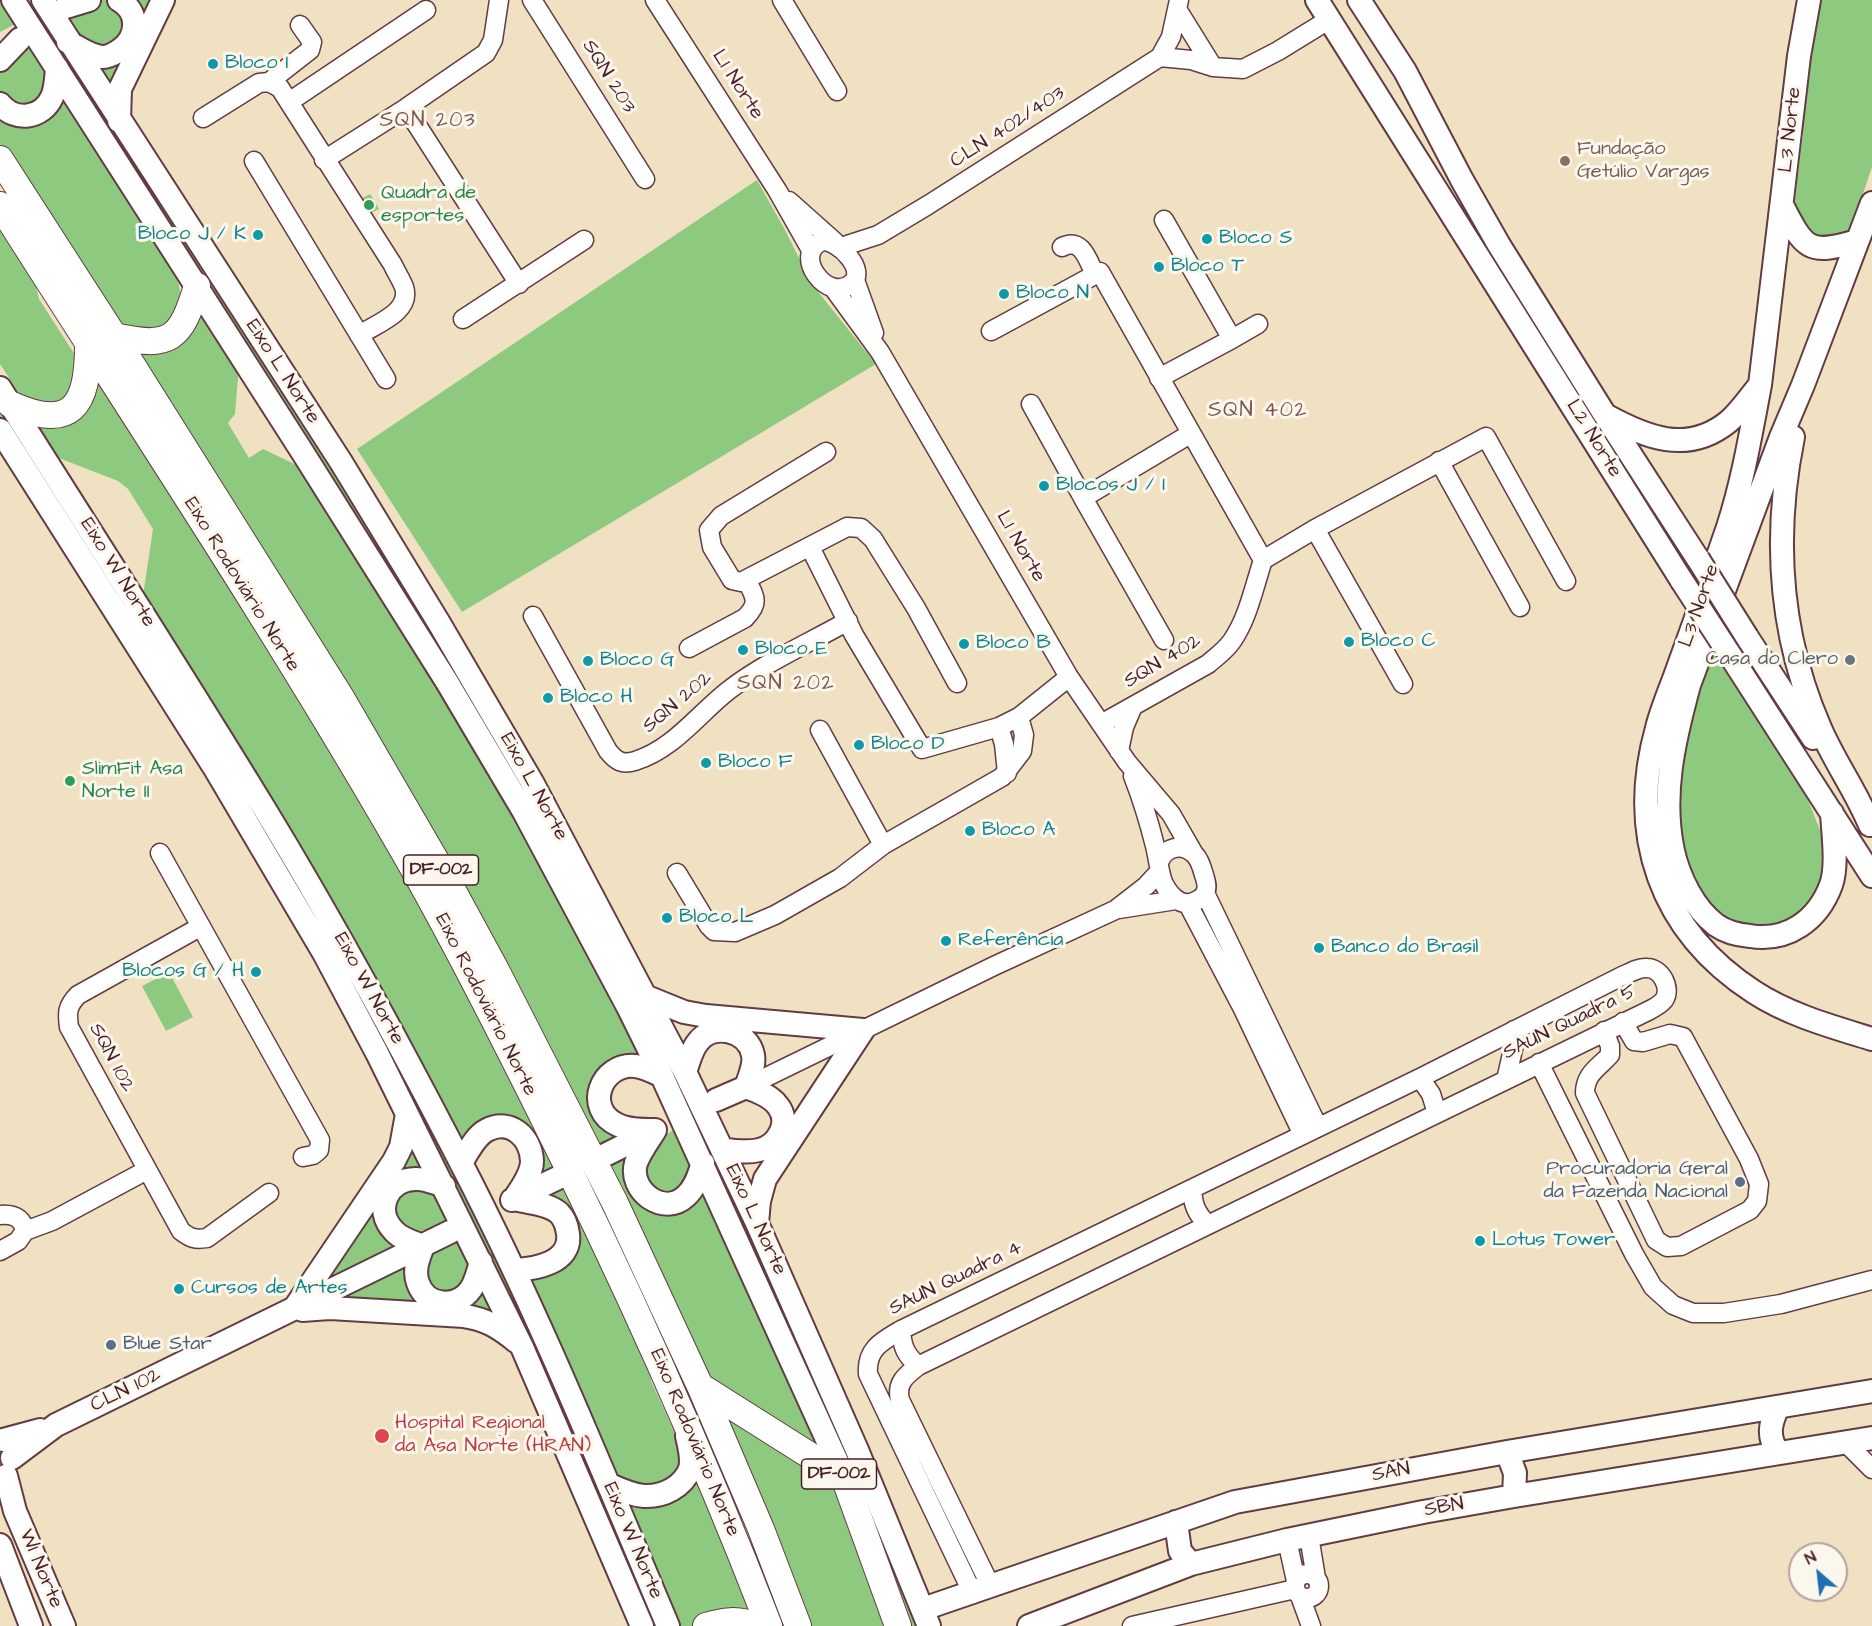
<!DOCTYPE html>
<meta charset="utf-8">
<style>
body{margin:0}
#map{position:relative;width:1872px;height:1626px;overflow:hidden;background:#f1e1c3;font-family:"Architects Daughter",sans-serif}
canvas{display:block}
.north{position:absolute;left:1788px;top:1542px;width:60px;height:60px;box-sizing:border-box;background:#fbf7ec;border:2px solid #b4a19f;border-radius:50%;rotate:332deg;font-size:16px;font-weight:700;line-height:24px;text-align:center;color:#4a1f2b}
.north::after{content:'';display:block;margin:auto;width:21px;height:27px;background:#1f6fb2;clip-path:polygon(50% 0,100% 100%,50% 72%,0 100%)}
</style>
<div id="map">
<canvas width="1872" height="1626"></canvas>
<div class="north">N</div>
</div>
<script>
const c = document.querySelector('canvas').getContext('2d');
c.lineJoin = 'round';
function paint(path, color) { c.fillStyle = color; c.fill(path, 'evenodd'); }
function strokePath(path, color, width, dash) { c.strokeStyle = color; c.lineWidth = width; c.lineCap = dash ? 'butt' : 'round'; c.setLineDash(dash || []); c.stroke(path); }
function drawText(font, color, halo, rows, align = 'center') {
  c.font = font + ' "Architects Daughter",sans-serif'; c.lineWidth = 6; c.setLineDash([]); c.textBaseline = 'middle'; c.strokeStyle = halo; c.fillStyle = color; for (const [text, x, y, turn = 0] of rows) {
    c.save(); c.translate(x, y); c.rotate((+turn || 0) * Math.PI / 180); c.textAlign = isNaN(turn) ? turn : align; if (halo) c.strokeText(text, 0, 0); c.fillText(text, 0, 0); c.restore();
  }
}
const green = new Path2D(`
 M0,0L15,24L0,32Z
 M22,0H31L407,589L461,678L727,1172L922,1626H906L636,1009Z
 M101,0H109L131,29L113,49L82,43L66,15Z
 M128,0H155L112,93L93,58L120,55Z
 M1813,0H1872V167L1852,226L1845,236L1816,242L1794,207L1803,135L1804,82Z
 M26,40L48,73L49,84L32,107L0,99V66Z
 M58,90L178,281L182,302L179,315L157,332L125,326L120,321L0,144V112L11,117Z
 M757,180L785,230L803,266L819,293L876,364L462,612L357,449Z
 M370,194L379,209L367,215L359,200Z
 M0,224L35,281L39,299L75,355L82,369L67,404L25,402L0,364Z
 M195,304L239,366L235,414L228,423L249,458L263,449L303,468L522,825L644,1063L594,1092L633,1133L598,1149L125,341L139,345Z
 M95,375L338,760L450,957L559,1168L526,1185L514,1126L463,1151L142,602L153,529L128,489L118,481L51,455L24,417L36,423Z
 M0,404L326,930L458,1179L524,1313L657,1626H647L472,1229L0,420Z
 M1709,646L1736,683L1802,785L1820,830L1824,852L1825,869L1817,897L1787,923L1756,929L1720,919L1690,886L1670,792Z
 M169,972L193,1017L166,1031L142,986Z
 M676,1128L689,1153L692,1173L673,1197L642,1184L640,1175L656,1142Z
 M408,1129L434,1180L385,1187L405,1244L316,1288Z
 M637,1146L642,1200L700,1184L790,1368L888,1626H806L605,1162Z
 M566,1180L648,1367L651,1381L678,1440C686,1467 675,1475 654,1488L624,1482L616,1475L522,1270L572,1237L526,1199Z
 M421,1184L435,1195L448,1223L411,1234L388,1216L389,1198Z
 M455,1235L469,1264L467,1283L437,1299L419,1269L422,1257Z
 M412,1255L431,1305L478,1277L504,1325L322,1300Z
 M694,1462L758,1622L702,1618L693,1626H672L625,1496L642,1501Z`);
const minor = new Path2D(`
 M532,0L645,179
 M655,0L777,190L811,250
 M782,0L837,91
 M1177,9L1213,67
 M1160,57L1191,60L1213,67L1243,69L1278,51L1330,19
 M269,82L310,50L312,42L300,25
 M289,102L426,10
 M406,108L519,284
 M203,118L259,83L269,82L280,88L393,265C396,272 401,279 404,287C412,312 376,324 359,335
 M324,160L406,108L486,53L493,40L499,0
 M254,161L386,379
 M789,201L835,242
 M823,241C839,241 867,270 852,283C828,305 790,253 823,241Z
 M841,247L878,235L928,205L1160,57L1171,37L1179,0
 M1062,247C1082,237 1088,260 1095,275
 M855,280L874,333
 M834,289L880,352L1069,677L1127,762L1171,814L1194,854
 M463,319L584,240
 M991,331L1100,272L1263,560
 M1232,339L1258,324
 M1159,378L1232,339L1164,220
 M1031,404L1083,498L1190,434
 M826,452L721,516L709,530L712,547L732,580L741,582L847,527L861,528L873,539L916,608L957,683
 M1439,461L1520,607
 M1083,498L1164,640
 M1315,529L1403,684
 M810,547L854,635L922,749L999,727L1019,717L1069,677
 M533,616L608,751C616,761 622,765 635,761C674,749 698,714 729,690C764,663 809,643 848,621
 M689,648L745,618C760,603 755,597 747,581
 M1101,724L1208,664C1216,657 1225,651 1232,641C1248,618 1254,587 1263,560L1315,529L1486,437L1566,581
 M999,727L1004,744L1007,773
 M820,730L883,845
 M1119,751L1124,727L1133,706
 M1133,776C1142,799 1149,822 1155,846C1158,858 1159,871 1163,882C1168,893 1178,905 1190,903C1195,902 1203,898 1205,893C1208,888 1206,881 1204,875C1202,868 1200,860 1195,855C1182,842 1164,847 1159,863
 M160,853L320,1140L319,1150L313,1155L303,1157
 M677,873L709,926L714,931L735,932L775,915L840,878L883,845L1002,777L1022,751L1024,735L1019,717
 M1205,893L1318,1127
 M1188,904L1242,1007L1303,1135
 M1119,909L1176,900
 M200,927L78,995C67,1006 67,1013 69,1027L181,1231C190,1238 195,1240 207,1238L269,1193
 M1604,1031L1610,1046V1055C1598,1068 1585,1074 1585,1093L1656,1240L1667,1247L1681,1246L1750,1210L1757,1201L1759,1184L1749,1159L1683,1037L1670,1034L1643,1042L1634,1041L1623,1022
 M1539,1063L1634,1254L1653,1287L1673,1305L1693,1313H1724L1781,1304L1872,1280
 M1420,1078L1431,1094L1437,1113
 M1506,1080L1514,1045V1030
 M746,1087L994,966L1115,910L1146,886L1160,871
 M1192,1189C1193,1205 1196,1213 1208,1225
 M0,1215C13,1214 22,1217 25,1231L18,1241L0,1251
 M25,1231L52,1221L147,1170
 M901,1330C902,1347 906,1355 918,1366
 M1846,1443L1872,1469
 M1309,1536L1316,1578
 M1287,1540L1296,1581
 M1295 1586a12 12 0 1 1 24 0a12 12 0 1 1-24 0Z
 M973,1594L868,1374C866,1349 882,1341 901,1330L1420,1078L1620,977C1628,974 1638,967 1647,968C1661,968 1672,988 1664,1000C1660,1005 1654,1008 1648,1011L918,1366C905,1376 896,1383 900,1400L991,1587
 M1300,1596L1311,1626
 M1132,1626L1295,1589`);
const major = new Path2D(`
 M13,0L303,453L447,682L524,812L628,1007L662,1076L844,1477
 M43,0L341,462L439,623L532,782L685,1072L757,1223L857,1450L929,1626
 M1317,0L1682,581
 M1359,0L1405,71L1462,180L1499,245L1605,415L1698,559
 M1809,0L1799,56L1760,385C1751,432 1743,481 1728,527C1712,574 1695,621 1678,668C1671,688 1662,708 1657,728C1627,835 1660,931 1754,992C1789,1015 1833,1027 1872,1039
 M66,7L89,0
 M68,42C78,47 91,57 103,57C109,57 115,53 120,50C138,37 140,12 119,0
 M0,60L20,39
 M0,104C15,122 42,119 52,97C56,88 56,78 57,68
 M119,121L120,89L163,0
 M1782,205C1804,248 1808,256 1857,241
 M0,388C88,528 178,667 264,808C334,923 398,1041 460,1161C538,1311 602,1470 668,1626
 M1605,415C1645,437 1687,455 1728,422C1740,412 1749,398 1759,386
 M0,430L214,767L325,955L377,1053L522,1347L642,1626
 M1793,437C1773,536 1779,634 1820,728C1834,761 1856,791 1870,825
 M1747,637L1813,738
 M1728,652L1872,876
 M1832,813C1833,833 1838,866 1831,885C1818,920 1788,942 1750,936C1738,935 1726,932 1716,925C1694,908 1679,878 1673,851C1661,795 1674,740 1689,685L1781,437L1803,385L1872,203
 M647,997L684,1012L706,1016L863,1030L765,1179L759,1201L757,1223
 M685,1072C689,1062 691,1050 698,1042C713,1022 748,1030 753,1055C755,1066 749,1077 746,1087L716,1100
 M655,1130C642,1130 629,1130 618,1125C583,1109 601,1063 635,1066C645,1067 654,1072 662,1076
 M655,1130C649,1140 640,1152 636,1163C628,1191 664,1217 686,1196C696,1187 699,1174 703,1163
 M722,1149C734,1151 747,1153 759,1150C778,1146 791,1122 778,1106C771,1096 757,1091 746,1087
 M605,1155L653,1131
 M461,1163C468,1152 475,1136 487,1130C510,1118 531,1137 532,1161C532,1174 521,1189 514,1199
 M512,1200L562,1176
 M423,1246C413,1242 401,1239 394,1231C373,1210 388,1178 417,1179C426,1179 436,1183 444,1186
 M423,1246C419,1257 413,1270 418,1283C426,1307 457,1309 471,1289C476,1281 478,1271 481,1262
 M514,1270C535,1269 572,1263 568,1234C567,1226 564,1218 559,1213C548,1203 528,1203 514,1199
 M296,1306L394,1161L401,1147L407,1114
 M302,1310L330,1308L464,1316C486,1319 500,1328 517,1342
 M3,1440L40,1430
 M1507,1452L1515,1473L1514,1496
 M1778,1453C1767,1436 1770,1424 1778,1407
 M12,1458L56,1425L450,1232
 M6,1476L15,1511L64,1626
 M608,1484C619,1489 631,1495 644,1496C663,1497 683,1487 690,1469C693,1458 689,1446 687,1436
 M1176,1522L1180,1551L1191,1564
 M0,1545L31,1626
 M923,1609L1235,1502L1507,1452L1872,1391
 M1029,1626L1191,1564L1287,1540L1423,1512L1514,1496L1872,1438`);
const highway = new Path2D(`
 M0,159L114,336L342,699L446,878L496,970L615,1203L700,1386L761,1529L798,1626
 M0,205C135,418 275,628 401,847C447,926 489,1009 530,1091C618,1266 699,1444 769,1626
 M114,336C171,349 181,339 197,286
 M10,404C72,432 88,406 88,345
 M700,1386L844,1477L898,1626
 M706,1626C722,1621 739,1618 754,1626`);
const majorBridge = new Path2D(`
 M1698,559L1747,637
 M1682,581L1728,652`);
const markers = [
 [213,64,6,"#0f9aa8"],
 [1565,161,6,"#8d6e63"],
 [369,205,6,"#2e9e5b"],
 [258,235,6,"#0f9aa8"],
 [1207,239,6,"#0f9aa8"],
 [1159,267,6,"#0f9aa8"],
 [1004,294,6,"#0f9aa8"],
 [1044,486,6,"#0f9aa8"],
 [1349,642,6,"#0f9aa8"],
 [964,644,6,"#0f9aa8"],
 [743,650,6,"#0f9aa8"],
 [1850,660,6,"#6b7280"],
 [588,661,6,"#0f9aa8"],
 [548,698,6,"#0f9aa8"],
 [859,745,6,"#0f9aa8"],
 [706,763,6,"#0f9aa8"],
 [70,781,6,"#2e9e5b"],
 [970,831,6,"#0f9aa8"],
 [667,918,6,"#0f9aa8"],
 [946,941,6,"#0f9aa8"],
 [1319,948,6,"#0f9aa8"],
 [256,972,6,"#0f9aa8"],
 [1740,1182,6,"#5c6f8a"],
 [1480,1241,6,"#0f9aa8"],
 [179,1289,6,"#0f9aa8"],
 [111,1345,6,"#5c6f8a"],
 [382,1436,8,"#e0444e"]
];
const shields = [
 [441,870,75],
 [839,1474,75]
];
const shieldNames = [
 ["DF-002",441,870],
 ["DF-002",839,1474]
];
const cultureNames = [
 ["Bloco I",225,64],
 ["Bloco J / K",246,235,"right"],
 ["Bloco S",1219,239],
 ["Bloco T",1171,267],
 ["Bloco N",1016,294],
 ["Blocos J / I",1056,486],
 ["Bloco C",1361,642],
 ["Bloco B",976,644],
 ["Bloco E",755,650],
 ["Bloco G",600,661],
 ["Bloco H",560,698],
 ["Bloco D",871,745],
 ["Bloco F",718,763],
 ["Bloco A",982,831],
 ["Bloco L",679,918],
 ["Referência",958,941],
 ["Banco do Brasil",1331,948],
 ["Blocos G / H",244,972,"right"],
 ["Lotus Tower",1492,1241],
 ["Cursos de Artes",191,1289]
];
const streetNames = [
 ["SQN 203",608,77,58],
 ["L1 Norte",737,85,57],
 ["CLN 402/403",1008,128,-33],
 ["L3 Norte",1791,130,-84],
 ["Eixo L Norte",282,372,57],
 ["L2 Norte",1593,439,58],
 ["L1 Norte",1020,547,60],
 ["Eixo W Norte",117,573,58],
 ["Eixo Rodoviário Norte",241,585,58],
 ["L3 Norte",1700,606,-71],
 ["SQN 402",1163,662,-31],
 ["SQN 202",678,703,-40],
 ["Eixo L Norte",533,787,61],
 ["Eixo W Norte",368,989,61],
 ["Eixo Rodoviário Norte",485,1005,63],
 ["SAUN Quadra 5",1570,1023,-26],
 ["SQN 102",111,1058,62],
 ["Eixo L Norte",755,1220,65],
 ["SAUN Quadra 4",956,1279,-26],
 ["CLN 102",126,1391,-26],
 ["Eixo Rodoviário Norte",694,1443,67],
 ["SAN",1391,1473,-10],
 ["SBN",1444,1508,-10],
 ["Eixo W Norte",632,1541,67],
 ["W1 Norte",40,1569,67]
];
const educationNames = [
 ["Fundação",1577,150],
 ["Getúlio Vargas",1577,173]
];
const leisureNames = [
 ["Quadra de",381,194],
 ["esportes",381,217],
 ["SlimFit Asa",82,770],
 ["Norte II",82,793]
];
const worshipNames = [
 ["Casa do Clero",1838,660]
];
const serviceNames = [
 ["Procuradoria Geral",1728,1170],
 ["da Fazenda Nacional",1728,1193],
 ["Blue Star",123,1345,"left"]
];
const healthNames = [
 ["Hospital Regional",395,1424],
 ["da Asa Norte (HRAN)",395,1447]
];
const neighbourhoodNames = [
 ["SQN 203",428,122],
 ["SQN 402",1258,412],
 ["SQN 202",786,685]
];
paint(green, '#8dca80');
strokePath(minor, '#633c42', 21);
strokePath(major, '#633c42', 26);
strokePath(highway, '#633c42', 28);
strokePath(minor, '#fff', 18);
strokePath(major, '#fff', 22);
strokePath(highway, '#fff', 26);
strokePath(majorBridge, '#633c42', 26, []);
strokePath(majorBridge, '#fff', 22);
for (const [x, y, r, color] of markers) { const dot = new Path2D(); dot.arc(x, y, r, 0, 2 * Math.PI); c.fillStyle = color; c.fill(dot); strokePath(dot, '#fbf7ec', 2); }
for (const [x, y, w] of shields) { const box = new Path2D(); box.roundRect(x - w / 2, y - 15, w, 30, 4.5); c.fillStyle = '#fbf7ec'; c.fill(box); strokePath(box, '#4a1f2b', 1.5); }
drawText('bold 18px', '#4a1f2b', null, shieldNames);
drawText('20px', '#0d838f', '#fbf7ec', cultureNames, 'left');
drawText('20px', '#4a1f2b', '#fbf7ec', streetNames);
drawText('20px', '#785e54', '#fbf7ec', educationNames, 'left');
drawText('20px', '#27864d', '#fbf7ec', leisureNames, 'left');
drawText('20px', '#5b616d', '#fbf7ec', worshipNames, 'right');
drawText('20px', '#4e5e75', '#fbf7ec', serviceNames, 'right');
drawText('20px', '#be3a42', '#fbf7ec', healthNames, 'left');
c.letterSpacing = '1.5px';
drawText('21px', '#81554d', '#fbf7ec', neighbourhoodNames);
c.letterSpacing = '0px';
</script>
